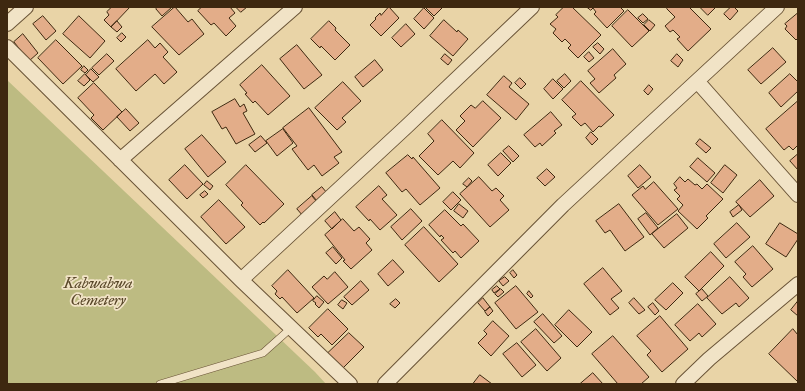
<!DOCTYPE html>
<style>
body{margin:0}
#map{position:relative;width:805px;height:391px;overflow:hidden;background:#e9d4a7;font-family:"IM FELL Great Primer",serif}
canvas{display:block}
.frame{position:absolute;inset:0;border:8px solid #3e2810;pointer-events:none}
</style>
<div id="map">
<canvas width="805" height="391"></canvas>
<div class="frame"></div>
</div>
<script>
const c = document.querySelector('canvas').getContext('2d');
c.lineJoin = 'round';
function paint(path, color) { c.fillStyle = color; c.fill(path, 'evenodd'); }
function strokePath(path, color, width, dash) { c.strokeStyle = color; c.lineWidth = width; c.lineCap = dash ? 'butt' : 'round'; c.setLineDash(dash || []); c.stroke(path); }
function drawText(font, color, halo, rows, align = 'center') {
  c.font = font + ' "IM FELL Great Primer",serif'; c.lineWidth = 3.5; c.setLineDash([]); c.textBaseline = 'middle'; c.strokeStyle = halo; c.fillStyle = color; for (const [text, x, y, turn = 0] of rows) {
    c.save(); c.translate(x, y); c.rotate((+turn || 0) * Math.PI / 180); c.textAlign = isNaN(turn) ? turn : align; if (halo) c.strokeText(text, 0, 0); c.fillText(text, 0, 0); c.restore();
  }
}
const green = new Path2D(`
 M7,80L315,372L326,384H7Z`);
const building = new Path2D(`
 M112,7H130L111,27L104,20L109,15L107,12Z
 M158,7H172L162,16L156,9Z
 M175,7L188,22L192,19L204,34L179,55L152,27Z
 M202,7H230L235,13L229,18L236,26L226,36L214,23L211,25L198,11Z
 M236,7H247L241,12Z
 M389,7L399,18L381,36L370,25L376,19L375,18L380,13L381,15Z
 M426,7H443L434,16L426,8Z
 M564,7H572L601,35L578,58L568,48L571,45L565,39L562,42L553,33L556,29L550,24L558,17L556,15Z
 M587,7H620L624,11L607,28L594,14L596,12L593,8L591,10Z
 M668,7H689L711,29L688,51L677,39L680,37L673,30L670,32L665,26L675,17L667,9Z
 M700,7H716L708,15Z
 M731,7H734L738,11L730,20L724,14Z
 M424,8L434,18L424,29L414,19Z
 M628,10L649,31L632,47L612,26Z
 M798,13V38L796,40L785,29L787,26L785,24Z
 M643,14L648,19L643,23L638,18Z
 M43,16L56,31L46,40L33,24Z
 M79,16L105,41L90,58L63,34Z
 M444,20L457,32L458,30L468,39L453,56L430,36Z
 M649,20L655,25L650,31L644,25Z
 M117,21L122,27L117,32L111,27Z
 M329,21L336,28L335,30L350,45L335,60L321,46L320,48L311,39Z
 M406,24L415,34L401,47L392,38Z
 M122,33L126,37L121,42L117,38Z
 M23,34L38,53L29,61L14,42Z
 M56,40L82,66L63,84L38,58Z
 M148,40L155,48L160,43L168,52L163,57L177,72L164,84L155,74L136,91L116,69Z
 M598,43L604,49L600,54L593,47Z
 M297,45L322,75L304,89L280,59Z
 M773,48L786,62L761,84L748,70Z
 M613,49L626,64L614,75L616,78L599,93L590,83L595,79L588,71Z
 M589,52L594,58L589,62L584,57Z
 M107,54L114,61L99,75L92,68Z
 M445,54L452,60L448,65L441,59Z
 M677,54L683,60L678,67L671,61Z
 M375,60L383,70L363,87L355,77Z
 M262,65L290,96L268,115L255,101L253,103L245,94L247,93L240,85Z
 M84,66L88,70L85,73L81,70Z
 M91,69L99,77L93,82L86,75Z
 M85,74L90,80L84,86L78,81Z
 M565,74L571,81L564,88L557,81Z
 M790,74L798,82V91L781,107L769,93Z
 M504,76L512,83L509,87L529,104L516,120L487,95Z
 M520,78L526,84L521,89L515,83Z
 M553,79L563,89L553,99L544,89Z
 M581,81L614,115L601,127L599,126L593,132L585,123L581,126L572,117L576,114L562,100Z
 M343,82L361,101L342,118L346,122L337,130L315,108Z
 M94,83L122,112L103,130L91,118L94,115L78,98Z
 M649,85L653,89L648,95L644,91Z
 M235,99L240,107L244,104L247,111L243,113L255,134L236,144L226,127L222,129L212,112Z
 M483,101L501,118L473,147L456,130L465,121L460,116L471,105L475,108Z
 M798,101V145L793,150L789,146L784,150L766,129Z
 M309,108L342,152L334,157L339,163L322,176L314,165L308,170L292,149L297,146L283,128Z
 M126,109L139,123L130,131L117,117Z
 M551,112L562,125L554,131L556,133L542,146L540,143L535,147L524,135Z
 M442,120L474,153L460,168L453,161L438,175L419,156L434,141L428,134Z
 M283,129L293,143L277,156L266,141Z
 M591,132L598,139L592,145L586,138Z
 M202,135L226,162L208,177L185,149Z
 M261,136L267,143L255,152L249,145Z
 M700,139L711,148L706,153L696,144Z
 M509,146L519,156L513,162L503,151Z
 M501,153L511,163L498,176L488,165Z
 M798,154V170L790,161Z
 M408,155L412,159L413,157L440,188L420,205L406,189L402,192L386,173Z
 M698,158L715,173L707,182L690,167Z
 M185,165L203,184L187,199L169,180Z
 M246,165L284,204L264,223L263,222L260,225L241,205L243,203L226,185Z
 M640,165L651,177L638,188L628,176Z
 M725,165L737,175L723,193L711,183Z
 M547,169L555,177L545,186L537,178Z
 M479,177L492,191L496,188L504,196L500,200L509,210L490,227L460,194Z
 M680,177L685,182L688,179L695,185L697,184L702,189L707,184L723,199L706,216L708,218L697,229L678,211L683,205L677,199L680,196L674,190L677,188L674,184Z
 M469,178L472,181L467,187L463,184Z
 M760,180L774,196L750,217L736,202Z
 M207,181L213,186L210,190L204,185Z
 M654,182L678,209L658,225L632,195L643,186L645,189Z
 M379,186L387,195L382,199L397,215L380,230L370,219L369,221L356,207Z
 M322,187L327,193L317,201L312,195Z
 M205,191L208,194L203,198L200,195Z
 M453,192L461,200L451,210L443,202Z
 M312,196L317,202L303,216L297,209Z
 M219,200L245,227L226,244L201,217Z
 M459,204L468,211L463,218L454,211Z
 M619,204L644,237L625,251L610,230L605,233L596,221Z
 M739,205L742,210L733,217L730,212Z
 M411,209L422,221L402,240L391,227Z
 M445,210L461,226L463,224L479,241L461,258L455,251L453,253L441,240L444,238L441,235L440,237L429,225Z
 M335,212L341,220L332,229L325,221Z
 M646,213L658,228L650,235L638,219Z
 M677,214L688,228L664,248L652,234Z
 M343,219L354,231L359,227L370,239L366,243L372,250L351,269L343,261L345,260L325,235Z
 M737,223L750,237L726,258L714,244Z
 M780,223L798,234V239L786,257L766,244Z
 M424,227L458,264L439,282L405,245Z
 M753,246L773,269L752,287L743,277L746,274L735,262Z
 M333,247L342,258L336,264L326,253Z
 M711,252L724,266L699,291L685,277Z
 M393,260L404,272L388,286L378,274Z
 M603,268L622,291L611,299L619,308L610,315L584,284Z
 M288,270L314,298L297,313L282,297L280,299L275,294L277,291L272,286Z
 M513,270L517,275L514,278L510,273Z
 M335,272L348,287L328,304L312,287L324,276L327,279Z
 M505,277L509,281L503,286L499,281Z
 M730,277L749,298L739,307L736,303L722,314L707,298Z
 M361,281L369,290L352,305L344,297Z
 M673,283L683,293L666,310L655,300Z
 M497,286L500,289L494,293L492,290Z
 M516,286L538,312L516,329L495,303Z
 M501,289L504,292L498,297L495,294Z
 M702,289L708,296L702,301L696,294Z
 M529,291L533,296L531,298L527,294Z
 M317,296L324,302L319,308L315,304L316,303L313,301Z
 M483,298L490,307L485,311L478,303Z
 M634,298L645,310L639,314L629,303Z
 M396,299L400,303L395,308L390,304Z
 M342,300L347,303L343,309L338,305Z
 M798,301V316L791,310Z
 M653,303L659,311L655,315L648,307Z
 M698,304L716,324L702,337L699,333L690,341L675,325Z
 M490,307L493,311L488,316L485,312Z
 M328,309L348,329L332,345L321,334L318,337L309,328Z
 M569,310L592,332L577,347L555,325Z
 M543,314L562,336L554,343L534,322Z
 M660,316L688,349L662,372L647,355L651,351L637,336Z
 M493,321L509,336L491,356L478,343L487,334L484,331Z
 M536,329L561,358L547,371L521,342Z
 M793,329L798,335V382L769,354Z
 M349,333L364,347L342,369L327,354Z
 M613,336L649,377L641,384H618L592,354Z
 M517,343L536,365L522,377L503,354Z
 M593,373L603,384H580Z
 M480,375L492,384H473Z`);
const service = new Path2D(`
 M160,384L263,353L291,328`);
const minor = new Path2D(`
 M7,24L26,7
 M7,47L241,280L350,384
 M697,81L798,195
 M120,160L295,7
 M241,280L406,127L532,7
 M385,384L563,205L777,7
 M683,384L709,359L798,284`);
const parkNames = [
 ["Kabwabwa",98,284],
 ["Cemetery",98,301]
];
paint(green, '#bdbb82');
paint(building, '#e3ad89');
strokePath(building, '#3e2810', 1);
strokePath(service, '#695336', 8);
strokePath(minor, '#695336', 16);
strokePath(service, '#f1e3c6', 7);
strokePath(minor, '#f1e3c6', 14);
drawText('italic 15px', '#574527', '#f1e3c6', parkNames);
</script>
